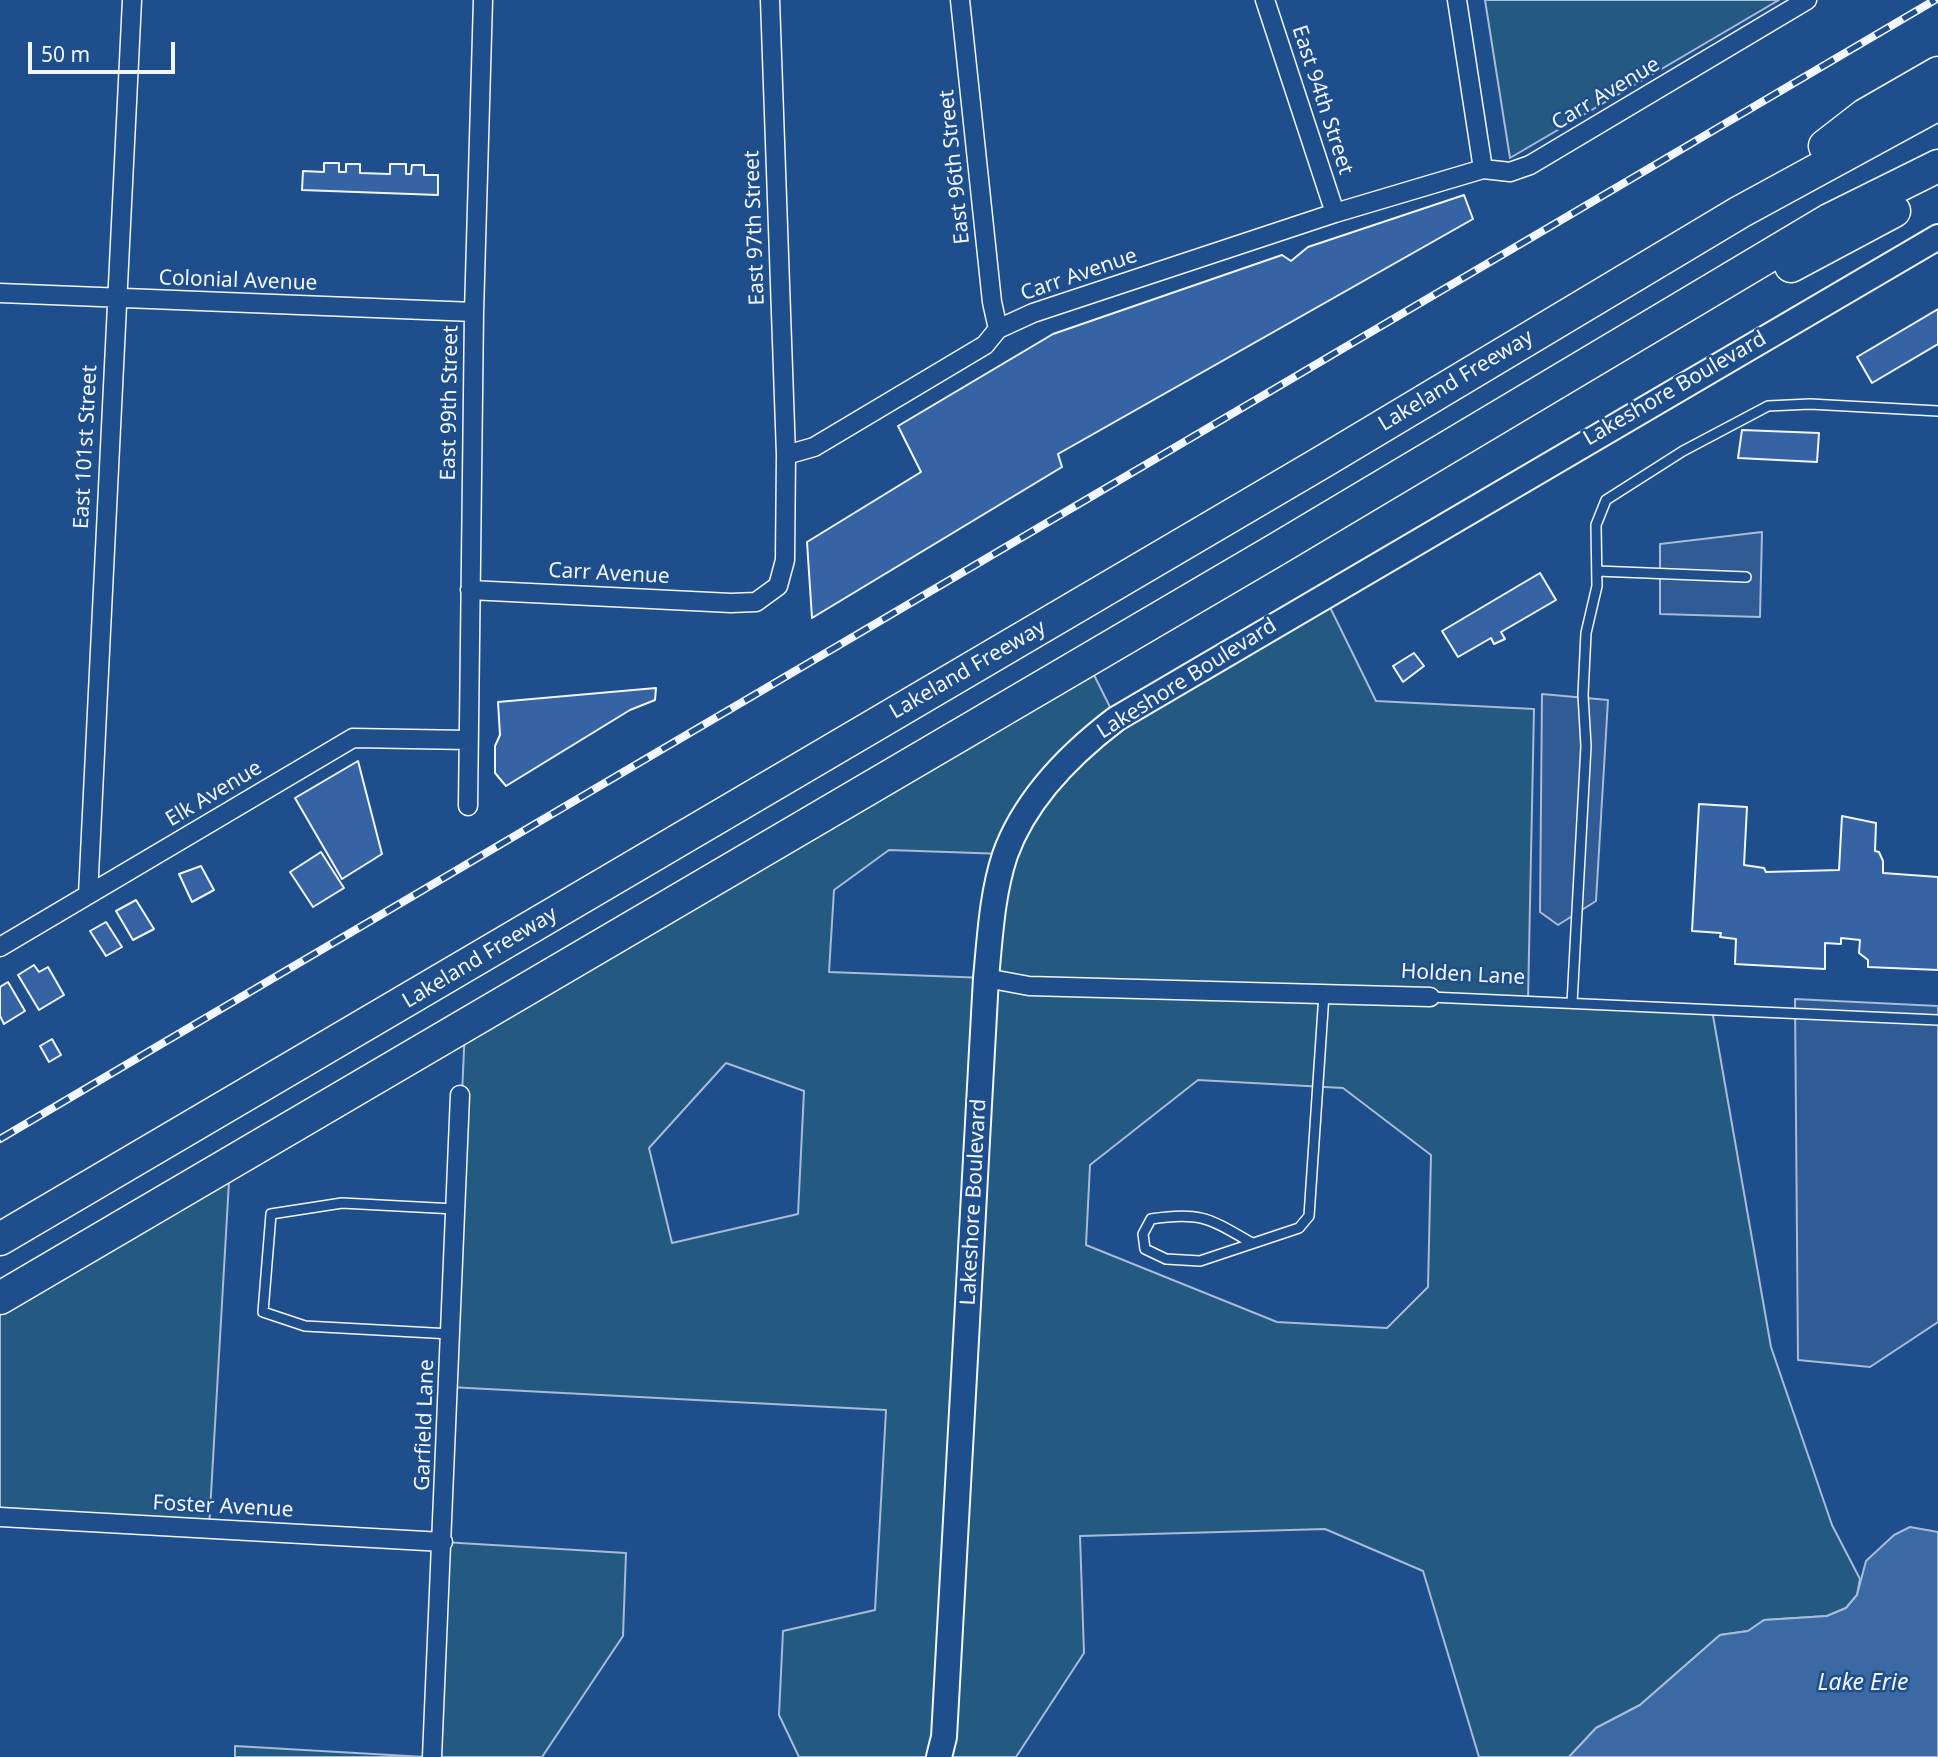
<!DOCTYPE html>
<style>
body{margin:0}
#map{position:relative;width:1938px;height:1757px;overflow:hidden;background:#1f4e8c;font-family:"Noto Sans",sans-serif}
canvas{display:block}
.scale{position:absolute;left:28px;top:42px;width:147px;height:32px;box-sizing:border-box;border:4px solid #f2f6ff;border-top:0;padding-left:9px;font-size:21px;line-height:24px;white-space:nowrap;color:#f2f6ff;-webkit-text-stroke:5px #1f4e8c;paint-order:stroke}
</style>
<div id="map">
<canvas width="1938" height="1757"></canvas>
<div class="scale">50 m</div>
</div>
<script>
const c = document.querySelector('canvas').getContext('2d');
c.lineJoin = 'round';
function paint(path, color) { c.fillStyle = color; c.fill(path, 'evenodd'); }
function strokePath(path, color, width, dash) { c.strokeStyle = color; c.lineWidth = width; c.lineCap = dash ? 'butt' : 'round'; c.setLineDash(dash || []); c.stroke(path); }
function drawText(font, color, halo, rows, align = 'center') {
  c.font = font + ' "Noto Sans",sans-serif'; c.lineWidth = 5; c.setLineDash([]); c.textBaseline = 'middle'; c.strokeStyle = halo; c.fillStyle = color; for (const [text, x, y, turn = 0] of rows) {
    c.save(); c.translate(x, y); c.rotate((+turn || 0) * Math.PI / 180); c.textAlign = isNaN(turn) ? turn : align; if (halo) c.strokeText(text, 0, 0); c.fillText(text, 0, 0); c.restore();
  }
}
const green = new Path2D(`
 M1485,0H1779L1510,158Z
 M1324,595L1376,701L1534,709L1528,1001L1712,1010L1771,1347L1832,1525L1860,1579L1857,1595L1846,1608L1827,1616L1764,1620L1748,1631L1720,1635L1640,1705L1596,1728L1569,1757H1479L1423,1571L1325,1529L1080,1536L1084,1653L1016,1757H799L779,1715L783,1631L875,1610L886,1410L449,1387L465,1027L1087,661L1116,719ZM889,850L1005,854L986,978L829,972L834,890ZM726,1063L804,1091L798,1214L672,1243L649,1148ZM1198,1080L1343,1088L1431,1155L1428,1287L1387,1328L1277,1322L1086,1245L1090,1165Z
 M230,1164L209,1529L0,1517V1298Z
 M443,1542L626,1553L623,1636L542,1757H434Z
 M235,1746L425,1757H235Z`);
const parking = new Path2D(`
 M1762,532L1760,617L1660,614V544Z
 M1542,694L1608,700L1596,901L1558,925L1540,912Z
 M1795,999L1938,1006V1322L1870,1367L1798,1360Z`);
const water = new Path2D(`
 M1910,1527L1938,1532V1757H1569L1596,1728L1640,1705L1720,1635L1748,1631L1764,1620L1827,1616L1846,1608L1857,1595L1866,1561L1894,1535Z`);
const building = new Path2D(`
 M324,163H339V172H346V164H360V173L390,174V164H406V174H411L412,165H424V175H438V195L302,190L303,171L324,172Z
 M1464,195L1473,219L1058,454L1062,467L812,618L807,542L921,472L898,426L1053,334L1282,255L1291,261L1308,247Z
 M1938,309V344L1872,383L1857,357Z
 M1742,430L1819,433L1817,462L1738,458Z
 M1540,573L1556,600L1501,632L1505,639L1494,644L1491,638L1458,657L1442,631Z
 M1414,653L1424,666L1403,682L1393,666Z
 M656,688L655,700L630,710L506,786L495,773V746L500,735L498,702Z
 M358,761L382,854L342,879L295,798Z
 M1699,804L1747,807L1744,865L1764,868L1766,872L1839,870L1842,816L1876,823L1875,851L1879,852L1883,861V873L1938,877V970L1868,967V960L1859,953L1860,940L1841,938V944L1825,943V969L1735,964L1736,939L1720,937L1721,933L1692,931Z
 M321,852L344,888L313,907L290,872Z
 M201,866L214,890L192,902L179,874Z
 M136,900L154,929L133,940L116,911Z
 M106,922L122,947L106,956L90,931Z
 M34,965L39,972L48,967L64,995L39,1010L18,975Z
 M8,982L25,1011L4,1024L0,1016V987Z
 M52,1039L61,1055L49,1062L40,1046Z`);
const lane = new Path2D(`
 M1597,571L1746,577
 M1430,997L1938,1020
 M1572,1003L1586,746L1583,695L1586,633L1597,586L1596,525L1606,500L1683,451L1768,406L1810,404L1938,411
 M1252,1243C1210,1219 1201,1211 1151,1219L1143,1234L1145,1249L1166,1259L1200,1261L1299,1228L1309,1216L1324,994
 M451,1334L305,1326L263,1312L271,1214L342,1203L455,1209`);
const street = new Path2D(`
 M960,0L992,302L998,329
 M1265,0L1335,213
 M1457,0L1483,169
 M0,293L474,312
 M786,455L814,447L985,345L998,329L1033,313L1335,213L1483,169L1510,172L1530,165L1807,0
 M470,590L731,603L756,602L778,586L785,560L786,455L770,0
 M468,806L474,312L483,0
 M88,895L132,0
 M0,947L353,738L468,740
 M986,978L1029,986L1430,997
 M0,1517L443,1542
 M432,1757L460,1095`);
const secondary = new Path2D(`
 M939,1757L944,1737L986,978C990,937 992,894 1005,855C1025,799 1070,754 1116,719L1938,237`);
const highway = new Path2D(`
 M1825,146L1865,115L1938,73
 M1791,266L1894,211
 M0,1239L1324,461L1740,212L1938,104
 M0,1298L1277,549L1829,220L1938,166`);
const rail = new Path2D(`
 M0,1139L1935,0`);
const streetNames = [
 ["Carr Avenue",1606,94,-31],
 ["East 94th Street",1322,100,72],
 ["East 96th Street",955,167,-96],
 ["East 97th Street",755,228,-92],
 ["Carr Avenue",1079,275,-19],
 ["Colonial Avenue",238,281,2],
 ["Lakeland Freeway",1456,381,-31],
 ["Lakeshore Boulevard",1675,389,-30],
 ["East 99th Street",450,403,-89],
 ["East 101st Street",86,447,-87],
 ["Carr Avenue",609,574,3],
 ["Lakeland Freeway",968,670,-30],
 ["Lakeshore Boulevard",1187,679,-32],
 ["Elk Avenue",214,794,-31],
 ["Lakeland Freeway",480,958,-31],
 ["Holden Lane",1463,975,3],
 ["Lakeshore Boulevard",974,1202,-87],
 ["Garfield Lane",425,1425,-88],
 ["Foster Avenue",223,1507,3]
];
const waterNames = [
 ["Lake Erie",1863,1683]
];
paint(green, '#245a82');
strokePath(green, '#a8bbd7', 2);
paint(parking, '#305b95');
strokePath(parking, '#a8bbd7', 2);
paint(water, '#3b69a3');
strokePath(water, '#a8bbd7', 2);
paint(building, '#3563a3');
strokePath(building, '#f2f6ff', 2);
strokePath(lane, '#f2f6ff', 12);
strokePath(street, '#f2f6ff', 21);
strokePath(secondary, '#f2f6ff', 28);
strokePath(highway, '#f2f6ff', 35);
strokePath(lane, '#1f4e8c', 9);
strokePath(street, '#1f4e8c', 18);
strokePath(secondary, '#1f4e8c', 24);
strokePath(highway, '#1f4e8c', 32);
strokePath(rail, '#f2f6ff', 8);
strokePath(rail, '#1f4e8c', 5, [16]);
drawText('21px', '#f2f6ff', '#1f4e8c', streetNames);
drawText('italic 23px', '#f2f6ff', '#1f4e8c', waterNames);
</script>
